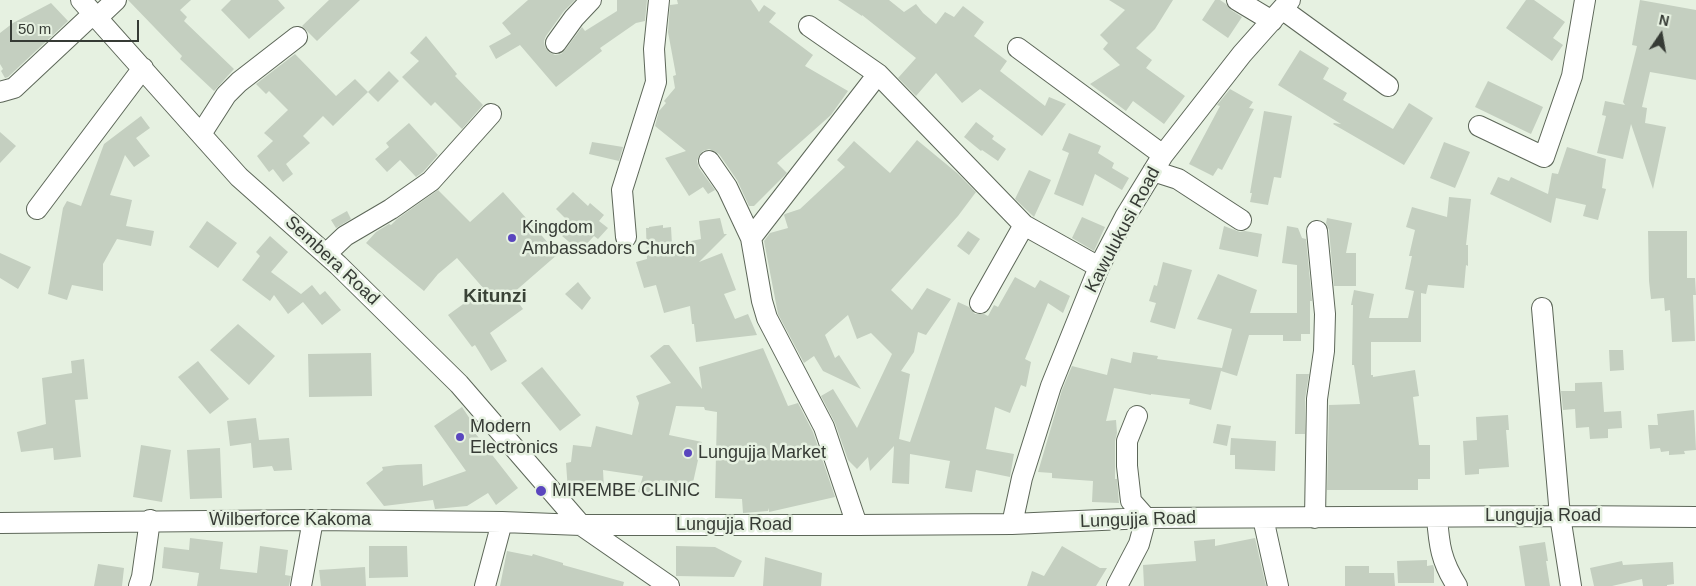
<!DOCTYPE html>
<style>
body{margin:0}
#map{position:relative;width:1696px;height:586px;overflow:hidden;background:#e6f1e1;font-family:Arial,sans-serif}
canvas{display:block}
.north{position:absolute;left:1636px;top:10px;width:50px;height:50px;-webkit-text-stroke:4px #e6f1e1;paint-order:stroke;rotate:12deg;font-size:14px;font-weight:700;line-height:20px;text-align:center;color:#363b35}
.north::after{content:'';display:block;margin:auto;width:18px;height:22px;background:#363b35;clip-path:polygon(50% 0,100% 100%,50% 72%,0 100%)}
.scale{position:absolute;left:10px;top:20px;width:129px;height:22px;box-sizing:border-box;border:2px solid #363b35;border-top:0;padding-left:6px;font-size:15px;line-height:18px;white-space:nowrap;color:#363b35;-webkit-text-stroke:4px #e6f1e1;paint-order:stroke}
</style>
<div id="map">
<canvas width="1696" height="586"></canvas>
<div class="north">N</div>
<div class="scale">50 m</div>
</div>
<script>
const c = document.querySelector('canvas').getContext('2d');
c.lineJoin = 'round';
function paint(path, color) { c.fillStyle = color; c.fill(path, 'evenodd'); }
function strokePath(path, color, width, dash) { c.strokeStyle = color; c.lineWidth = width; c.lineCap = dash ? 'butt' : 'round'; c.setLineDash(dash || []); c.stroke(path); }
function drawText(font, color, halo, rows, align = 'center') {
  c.font = font + ' Arial,sans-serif'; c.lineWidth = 5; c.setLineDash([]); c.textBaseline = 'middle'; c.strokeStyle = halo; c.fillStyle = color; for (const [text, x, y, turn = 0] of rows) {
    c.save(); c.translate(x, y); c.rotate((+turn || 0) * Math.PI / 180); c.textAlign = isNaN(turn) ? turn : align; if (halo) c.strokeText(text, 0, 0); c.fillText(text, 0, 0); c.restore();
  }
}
const building = new Path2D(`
 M128,0H191L180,10L187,17L184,21L234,69L214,91L180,59L182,56Z
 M231,0H278L285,8L249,39L221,10Z
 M329,0H360L317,41L302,26Z
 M528,0H575L564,11L546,36L544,41L545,47L549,52L555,55L561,54L565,50L582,27L585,31L617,11V0H647L645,21L636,23L600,48L602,51L556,87L520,45L496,59L489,46L511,34L502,23Z
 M677,0H751L759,12L764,5L776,13L769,22L813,55L805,66L848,91L831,115L777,163L787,173L754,206H749L737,180L719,154L714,151L709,149L703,151L699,156L697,161L699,168L715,190L708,194L703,187L689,196L665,158L686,151L655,126L659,111L666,103L664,101L675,88L673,76L676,75L668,32L670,5L678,4Z
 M838,0H889L904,12L916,4L923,13L936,24L945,12L954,17L963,6L984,22L974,36L1007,61L1000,71L1045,106L1049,97L1066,104L1042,136L980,89L962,103L936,73L916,96L898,78L916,58L862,15V16Z
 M1109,0H1173L1155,29L1136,48L1152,60L1146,68L1185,96L1164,124L1133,101L1126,111L1090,84L1120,65L1103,49L1108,43L1100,35L1125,10Z
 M1215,0H1220L1226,4L1231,10L1242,17L1228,38L1202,20Z
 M1526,0H1534L1565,22L1553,38L1563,45L1552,61L1506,28Z
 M1640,0L1696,10V80L1650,72L1642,107L1647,108L1645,123L1666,127L1653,189L1631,124L1623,159L1597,153L1606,116L1602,115L1605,101L1625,105L1623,102L1637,46L1632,45Z
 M51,3L68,21L8,77L5,78L1,71L3,69L0,64V33L13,23Z
 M426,36L457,74L455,76L483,105L462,129L435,102L431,106L402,77L419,61L410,53Z
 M1300,50L1329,68L1323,79L1347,93L1343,100L1393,129L1409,103L1433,118L1404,165L1333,124L1334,123L1341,124L1278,85Z
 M295,54L336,96L355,79L368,92L333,126L323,116L303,136L310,143L286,164L293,174L283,182L273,169L269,172L257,156L273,141L264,133L288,110L269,91L266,94L256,84Z
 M389,71L399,81L378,102L368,92Z
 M1488,81L1543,107L1531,134L1475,107Z
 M1230,89L1253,102L1249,108L1254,109L1222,170L1218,168L1213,176L1189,164L1220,106L1217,105Z
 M1264,111L1292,116L1281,178L1274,177L1268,205L1250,202L1252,193H1250Z
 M141,116L150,128L136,138L150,156L134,167L125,155L110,195L132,200L126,226L154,231L151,246L117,239L103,264V291L72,285L67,300L48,294L63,208L67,201L81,206L104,144Z
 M976,122L994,136L992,139L1006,149L998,161L982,150L981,151L964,137Z
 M409,123L438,155L423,172L416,177L400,160L387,172L375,159L389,147L386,143Z
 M0,132L16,146L0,163Z
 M1069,133L1101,146L1098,153L1114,163L1112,168L1129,178L1122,190L1095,174L1083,206L1054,194L1069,153L1062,150Z
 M917,140L957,173L976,192L958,216L891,290L912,310L927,288L951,299L926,335L918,332L914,352L901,371L910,374L899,439L910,442L958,302L969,307L975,314H984L988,316L994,305L998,307L1015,277L1035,288L1040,280L1070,296L1063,313L1048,303L1025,359L1031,362L1026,387L1021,385L1010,413L995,407L986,449L1014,454L1010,477L976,470L972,492L945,488L950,461L910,454L909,484L892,483L894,446L870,471L868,457L857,469L848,460L835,423L821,396L833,389L857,428L892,354L871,333L857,339L848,315L825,335L835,358L839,355L861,389L823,371L814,356L804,363L778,314L764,241L770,233L788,228L784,215L785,214L800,209L845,167L837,160L854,141L890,173Z
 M592,142L623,147L619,161L589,154Z
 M1444,142L1470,152L1455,188L1430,178Z
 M1567,147L1606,159L1602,188L1606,189L1598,220L1583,216L1586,205L1556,198L1551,223L1490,194L1498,177L1509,181L1511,177L1548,194L1552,173L1558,174Z
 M1029,170L1051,180L1034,217L1015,199Z
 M438,190L470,222L503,192L558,254L512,294L523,309L490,333L507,361L491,371L475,345L472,347L448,315L484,289L457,258L438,274L424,291L366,243L376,232L389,224L391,225L397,219Z
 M573,192L588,206L590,203L604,215L599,221L608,228L598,239L594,236L580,251L562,236L572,225L556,209Z
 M1449,197L1471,199L1466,245H1468V266L1466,265L1464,288L1428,285L1426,294L1421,293V342H1371V375H1373V377L1415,370L1419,396L1413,397L1419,445H1430V479H1418V490H1327L1329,405L1360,404L1354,365H1352L1353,305H1351L1354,290L1374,294L1369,318H1408L1414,291L1405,289L1412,256H1409L1415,230L1406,227L1412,207L1447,217Z
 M347,211L351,219L336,228L331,220Z
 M1082,217L1105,227L1094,251L1072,238Z
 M720,218L724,234H727L699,262L722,253L736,290L724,294L735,319L748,314L757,335L696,342L694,324H692L690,306L664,313L656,285L644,288L636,262L647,259L646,228H649V227L663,225V228L671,227L672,245L701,239L699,221Z
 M1327,218L1352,223L1346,253H1356V286H1334L1329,230L1326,223Z
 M207,221L237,243L218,268L189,247Z
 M1224,226L1240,232L1245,231L1262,234L1258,257L1219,249Z
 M1287,226L1298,228L1302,238L1306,239L1312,301H1310V334H1301V341H1283V335H1249L1237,376L1221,371L1211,410L1189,404L1190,399L1151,394V395L1114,388L1106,421L1116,420L1117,433L1115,441V479H1117L1119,503L1092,502L1093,481L1052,478V473L1038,472L1062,390L1072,366L1107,375L1111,358L1131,363L1133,352L1158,356L1157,359L1222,368L1232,329L1197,319L1218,274L1257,290L1250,313H1297V265L1282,263Z
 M968,231L980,239L969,255L957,246Z
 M1648,231H1687V278H1695L1696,295H1693L1695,341L1672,342L1670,310L1665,311L1664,298L1651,299L1649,281Z
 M270,236L288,252L271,272L301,294L312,285L320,295L325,291L341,310L322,325L303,302L288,314L274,295L270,301L242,280L260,256L256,252Z
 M0,253L31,267L18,289L0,278Z
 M1163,262L1192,270L1175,329L1150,322L1156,303L1149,301L1154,285L1157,286Z
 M578,282L591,298L582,310L565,294Z
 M238,324L275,356L249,385L210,350Z
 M664,345H669L702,389L699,367L763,348L788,406L798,403L813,432L835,497L769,512V508L768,511L743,513L742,499L715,498L717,412L705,410L704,407L676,406L669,435L702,442L692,487L660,480L655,497L638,492L643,476L603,470L604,489L568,491L566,463L571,462L573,445L591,447L596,426L632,435L639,403L636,396L671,383L650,356Z
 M1609,350H1623L1624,370L1610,371Z
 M371,353L372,396L309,397L308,354Z
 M84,359L88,399L75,400L81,457L54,460L53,448L21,452L17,432L46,424L42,378L72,373L71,361Z
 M198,361L229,399L210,414L178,377Z
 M542,367L581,415L560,431L521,383Z
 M1296,374H1309L1305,399V434H1295Z
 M1602,382L1604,412L1621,411L1622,428L1608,429V438L1590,439L1589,427L1576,428L1575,409L1563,410L1561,391H1575V383Z
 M462,407L478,431L475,433L518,488L496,505L488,493L467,506L435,509L433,500L384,506L366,483L383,470L382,467L397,465L422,464L423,486L466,471L434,426Z
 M1694,410L1696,450L1684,451L1685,454L1669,455V451L1661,452L1660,448L1650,449L1648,425H1658L1657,414Z
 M1508,415L1509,430H1506L1509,467L1479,469V474L1465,475L1463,441L1477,440L1476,417Z
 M256,418L259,440L289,438L292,470L274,471L272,466L253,468L251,443L230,446L227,421Z
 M1217,424L1231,426L1227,446L1213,443Z
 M1231,438L1276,441L1275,471L1235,469V455H1230Z
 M141,445L171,450L162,502L133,497Z
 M220,448L222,498L190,499L187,450Z
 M190,538L223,542L220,569L257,573L260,546L288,550L285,575L291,576L289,586H197L199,573L162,568L164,547L189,550Z
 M1255,538L1266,586H1144L1143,565L1196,561L1194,541L1215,539V546Z
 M1545,542L1548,561H1546L1550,586H1525L1519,546Z
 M369,546H407L408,577L369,578Z
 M676,546L715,547L742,561L734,577L676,576Z
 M1062,546L1100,568H1107L1096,586H1027L1032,571L1044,576Z
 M507,551L532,556L533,554L563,563V565L624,582L623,586H500Z
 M765,557L822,573L821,586H763Z
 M1427,560V566L1433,565L1434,568V583H1398L1397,561Z
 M1622,561L1623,565L1673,562L1674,584L1667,585V586H1643L1642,579L1612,586H1594L1590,568Z
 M98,564L124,568L122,586H94Z
 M1345,566H1369V573H1394L1395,586H1345Z
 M365,567L366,586H321L319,570Z`);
const minor = new Path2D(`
 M81,0L239,177L338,265L459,384L581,525L669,586
 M1237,0L1272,21
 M1282,9L1388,86
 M97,18L116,0
 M809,26L878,74L1024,225L1099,267
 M556,43L574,18L591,0
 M1018,48L1163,155
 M0,92L14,88L93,14
 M1479,126L1544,157L1572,76L1585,0
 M201,134L226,95L239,82L297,37
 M709,161L727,187L751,238L762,301L767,318L824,427L857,525
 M1153,171L1178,179L1241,220
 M37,209L143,68
 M626,237L622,190L656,82L654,49L659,0
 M751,238L878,74
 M326,254L345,236L391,209L431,181L491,114
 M980,303L1024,225
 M1542,308L1560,516L1571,586
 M1437,517C1439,545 1441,561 1457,586
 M1263,518L1278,586
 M1315,518L1317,399L1324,351L1325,314L1317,231
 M0,523L313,520L502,522L581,525H857L1012,524L1146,518L1560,516L1696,517
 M1012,524L1022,478L1051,386L1099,267L1125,217L1163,155L1242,54L1290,0
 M139,586L142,577L150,520
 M301,586L313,520
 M485,586L502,522
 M1117,586L1139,544L1146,518L1131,501L1127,466V441L1137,416`);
const markers = [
 [512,238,5,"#5a46be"],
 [460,437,5,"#5a46be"],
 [688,453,5,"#5a46be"],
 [541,491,6,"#5a46be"]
];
const poiNames = [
 ["Kingdom",522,228],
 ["Ambassadors Church",522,249],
 ["Modern",470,427],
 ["Electronics",470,448],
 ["Lungujja Market",698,453],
 ["MIREMBE CLINIC",552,491]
];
const streetNames = [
 ["Kawulukusi Road",1123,230,-62],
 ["Sembera Road",332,261,43],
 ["Lungujja Road",1543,516],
 ["Wilberforce Kakoma",290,520],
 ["Lungujja Road",1138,520,-2],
 ["Lungujja Road",734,525]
];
const neighbourhoodNames = [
 ["Kitunzi",495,297]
];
paint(building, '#c4cfc0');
strokePath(minor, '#5d6759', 22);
strokePath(minor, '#fff', 20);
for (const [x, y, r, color] of markers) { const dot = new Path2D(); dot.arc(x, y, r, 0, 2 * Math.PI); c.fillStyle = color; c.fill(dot); strokePath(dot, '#e6f1e1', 2); }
drawText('18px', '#363b35', '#e6f1e1', poiNames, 'left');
drawText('18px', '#363b35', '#e6f1e1', streetNames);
drawText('bold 19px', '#3a4337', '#e6f1e1', neighbourhoodNames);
</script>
